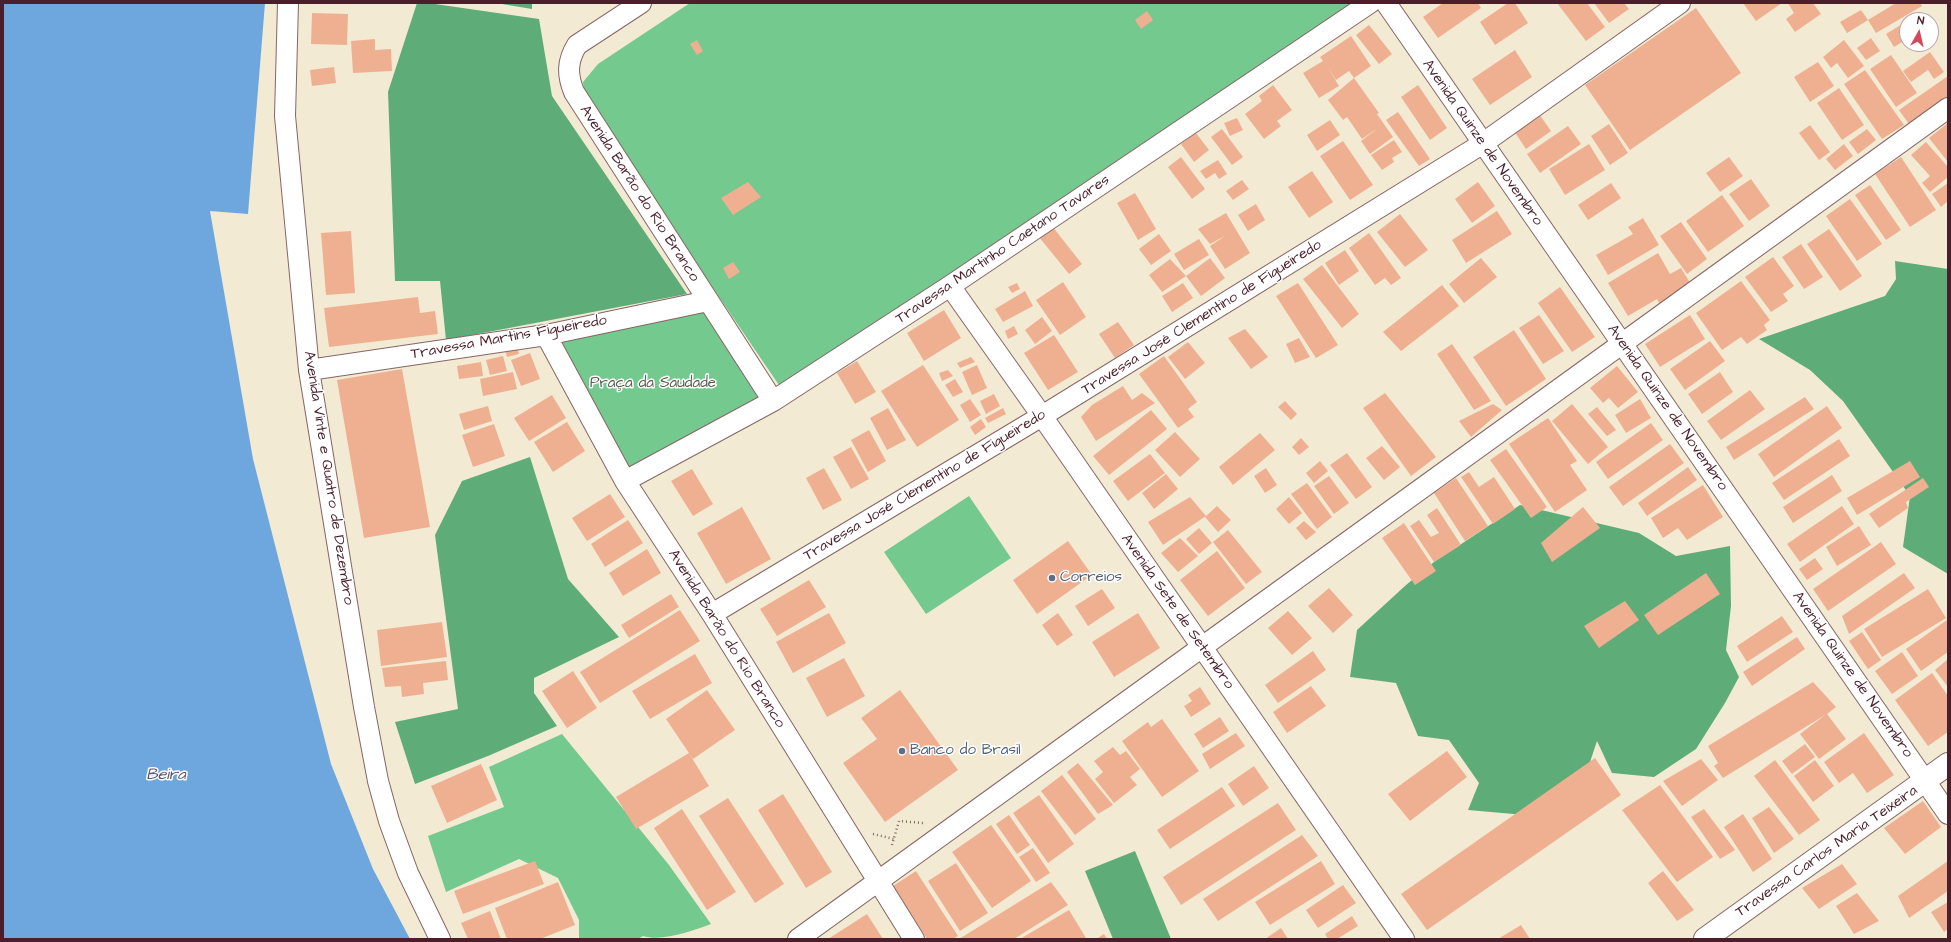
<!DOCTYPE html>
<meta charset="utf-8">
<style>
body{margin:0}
#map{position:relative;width:1951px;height:942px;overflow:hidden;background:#f3ead3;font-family:"Architects Daughter",sans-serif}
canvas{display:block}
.frame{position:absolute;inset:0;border:4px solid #4a1f2b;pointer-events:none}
.north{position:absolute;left:1899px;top:12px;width:40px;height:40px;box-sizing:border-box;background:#fff;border:1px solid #b7a5aa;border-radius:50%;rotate:8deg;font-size:11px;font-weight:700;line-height:16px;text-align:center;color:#4a1f2b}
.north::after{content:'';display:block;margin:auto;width:14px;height:18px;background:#d1495b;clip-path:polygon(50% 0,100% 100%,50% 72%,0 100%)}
</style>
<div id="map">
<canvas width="1951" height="942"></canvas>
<div class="frame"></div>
<div class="north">N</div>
</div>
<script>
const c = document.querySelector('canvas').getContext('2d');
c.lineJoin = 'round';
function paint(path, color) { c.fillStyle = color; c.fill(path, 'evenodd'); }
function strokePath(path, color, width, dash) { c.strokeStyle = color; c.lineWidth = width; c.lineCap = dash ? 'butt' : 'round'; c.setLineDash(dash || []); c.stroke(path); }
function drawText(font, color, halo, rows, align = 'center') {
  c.font = font + ' "Architects Daughter",sans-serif'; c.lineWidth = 3; c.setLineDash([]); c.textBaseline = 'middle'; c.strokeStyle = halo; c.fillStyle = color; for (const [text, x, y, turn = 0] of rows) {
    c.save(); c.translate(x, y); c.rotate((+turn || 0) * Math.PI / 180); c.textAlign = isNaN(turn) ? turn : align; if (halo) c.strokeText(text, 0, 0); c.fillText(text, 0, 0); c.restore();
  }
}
const green = new Path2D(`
 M690,3H1348L1350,5L781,388L585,100L583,82L598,64Z
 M705,306L765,399L627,473L552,337Z
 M969,496L1011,558L926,614L884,552Z
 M562,734L669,865L711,924C692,931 662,942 643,936L638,939H579V920L558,878L519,859L446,892L428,836L504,807L489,767Z`);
const forest = new Path2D(`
 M417,3H428L539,19L552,96L687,294L446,340L440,281H395L388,92Z
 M496,3H532V9Z
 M1895,261L1948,269V574L1903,547L1910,496L1843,401L1810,370L1759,339L1885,296L1896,279Z
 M530,457L568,579L619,637L534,678V693L557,726L488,756L415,784L395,722L458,709L435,535L462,481Z
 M1520,505L1639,533L1676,556L1730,546L1731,606L1726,650L1739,677L1725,703L1696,749L1654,777L1612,773L1597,741L1571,819L1468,810L1479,783L1449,740L1418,736L1396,683L1350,677L1357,630L1406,585L1434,562Z
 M1135,851L1171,939H1113L1085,871Z`);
const water = new Path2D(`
 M3,3H265L248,214L210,211L253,459L331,764L373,869L410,939H3Z`);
const building = new Path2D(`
 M1443,3H1478L1481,8L1438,38L1423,17Z
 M1508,3H1515L1528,23L1495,45L1480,22Z
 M1557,3H1587L1605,27L1586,41Z
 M1594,3H1624L1629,9L1609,23Z
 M1743,3H1782L1756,21Z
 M1788,3H1813L1821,14L1795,32L1786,19L1794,13Z
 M1896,3H1920L1922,6L1876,33L1868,20Z
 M1696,8L1741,73L1630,150L1585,85Z
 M1861,10L1868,20L1847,33L1840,22Z
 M1147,11L1153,20L1141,29L1135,20Z
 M312,13L348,14L347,45L311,44Z
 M1907,21V39L1894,47L1886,34Z
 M1369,25L1392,54L1379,64L1356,35Z
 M1351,36L1371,66L1354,78L1349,71L1336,80L1327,66L1339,86L1319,98L1303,73L1323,61L1320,57Z
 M1871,38L1880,51L1866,60L1857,48Z
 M375,39V50L391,49L392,71L353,73L351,41Z
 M697,40L703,51L697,55L690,44Z
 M1844,40L1864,66L1848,78L1837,63L1831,68L1823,57Z
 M1515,50L1532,77L1490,105L1472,79Z
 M1930,52L1944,72L1934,79L1928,70L1911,82L1903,71Z
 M1891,55L1917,93L1896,107L1870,69Z
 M1818,62L1834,86L1810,102L1794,77Z
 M334,67L336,83L312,86L310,70Z
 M1865,70L1904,125L1882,139L1844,84Z
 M1948,76V97L1909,124L1899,110Z
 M1354,78L1379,113L1377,114L1393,137L1370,154L1361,141L1378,128L1362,139L1347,117L1343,120L1328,100Z
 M1273,85L1292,110L1277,121L1281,126L1264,139L1245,114L1262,101L1259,96Z
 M1418,85L1447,128L1430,140L1401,97Z
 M1839,88L1864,125L1842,140L1817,103Z
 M1398,112L1430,159L1419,166L1386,120Z
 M1539,114L1551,131L1526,149L1514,131Z
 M1237,118L1243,130L1230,136L1224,123Z
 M1330,120L1340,135L1317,151L1307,135Z
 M1948,123V162L1929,138Z
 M1609,124L1628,153L1610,165L1591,136Z
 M1810,125L1830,152L1819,160L1799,133Z
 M1568,126L1581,144L1540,173L1527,154Z
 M1222,129L1243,157L1232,165L1211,137Z
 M1867,129L1876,140L1858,154L1849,142Z
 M1196,133L1209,150L1194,162L1181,144Z
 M1394,140L1402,152L1392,158L1394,162L1382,170L1371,155Z
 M1343,141L1373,185L1350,200L1320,156Z
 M1926,142L1948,167V177L1930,192L1922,183L1930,176L1911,155Z
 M1589,144L1605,170L1565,195L1549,169Z
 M1844,144L1853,156L1835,170L1826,159Z
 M1181,157L1205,189L1192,199L1168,167Z
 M1729,157L1743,176L1720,192L1706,173Z
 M1901,157L1936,210L1910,227L1875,174Z
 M1218,160L1227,174L1219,179L1215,173L1206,179L1200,171Z
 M1312,171L1333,202L1309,218L1288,187Z
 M1751,179L1770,206L1749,221L1729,194Z
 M1242,180L1249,189L1233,200L1226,191Z
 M748,182L761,197L733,215L721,198Z
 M1478,182L1495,206L1472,223L1455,199Z
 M1611,183L1621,198L1588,220L1578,205Z
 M1948,183V201L1941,207L1932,194Z
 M1870,185L1901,230L1886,240L1855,195Z
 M1135,193L1156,229L1138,240L1117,203Z
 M1722,195L1744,226L1708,252L1686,221Z
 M1850,199L1882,244L1857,261L1826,216Z
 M1256,204L1265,220L1248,231L1238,215Z
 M1497,211L1512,234L1466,263L1452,240Z
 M1226,213L1250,253L1225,269L1210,246L1225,236L1210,244L1198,229Z
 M1400,214L1428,250L1405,267L1377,232Z
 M1643,218L1659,245L1608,275L1596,255L1633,234L1628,227Z
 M1681,222L1707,259L1687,274L1660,236Z
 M1052,226L1082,264L1069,274L1039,237Z
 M1829,229L1862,276L1840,291L1807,244Z
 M351,231L355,293L326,295L321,233Z
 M1369,233L1401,278L1391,285L1385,278L1375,285L1349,248Z
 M1159,234L1171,251L1151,265L1139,249Z
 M1199,239L1209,255L1184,270L1174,254Z
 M1801,244L1823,277L1804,289L1782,257Z
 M1345,250L1359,271L1339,285L1325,263Z
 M1658,253L1670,274L1681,268L1692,286L1660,305L1657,299L1628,316L1608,283Z
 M1773,257L1794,286L1783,294L1788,301L1771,312L1745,277Z
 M1210,258L1225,278L1201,296L1186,276Z
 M1481,258L1497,277L1464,303L1449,284Z
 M1170,259L1186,276L1162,292L1149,275Z
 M733,262L740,272L729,279L723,268Z
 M1322,265L1359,314L1342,328L1303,279Z
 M1741,281L1770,320L1764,325L1767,330L1747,344L1741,337L1722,350L1696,313Z
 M1063,282L1086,317L1060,335L1036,300Z
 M1017,283L1020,289L1012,293L1008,287Z
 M1183,283L1193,298L1172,312L1162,296Z
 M1298,283L1338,345L1316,358L1276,296Z
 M1442,285L1459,306L1401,351L1383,332Z
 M1560,287L1595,337L1572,352L1538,303Z
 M1025,291L1033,306L1003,322L995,309Z
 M418,297L420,313L435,311L438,334L329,347L324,308Z
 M944,310L961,338L924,361L907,333Z
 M1539,315L1564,351L1543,364L1519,328Z
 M1690,315L1705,339L1660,367L1645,344Z
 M1042,317L1052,331L1035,344L1025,330Z
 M1118,322L1134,345L1115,358L1099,334Z
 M1014,326L1018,334L1008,339L1005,331Z
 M1245,329L1268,357L1251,369L1228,338Z
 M1514,330L1546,379L1506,406L1473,357Z
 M1054,335L1078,372L1048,390L1024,353Z
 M1299,338L1310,357L1295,363L1286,344Z
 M1710,341L1725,361L1685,390L1670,369Z
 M1188,342L1205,363L1185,379L1168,357Z
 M1452,344L1491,401L1474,410L1437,354Z
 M517,347L519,354L507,357L505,350Z
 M530,353L540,379L521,386L511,360Z
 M503,356L507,371L490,375L486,360Z
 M1164,356L1197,402L1188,409L1194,417L1178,428L1139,374Z
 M971,357L975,362L960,368L957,363Z
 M857,361L876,392L855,404L837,373Z
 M481,362L483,376L459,379L457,366Z
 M923,365L959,420L917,447L881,391Z
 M977,365L987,388L972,395L962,372Z
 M1617,366L1638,392L1618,408L1609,398L1603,403L1590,388Z
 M402,369L430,527L364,538L337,380Z
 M948,370L953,376L942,381L939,373Z
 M513,372L517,389L483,396L480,379Z
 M1720,372L1733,392L1702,414L1688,394Z
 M955,379L963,392L953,397L945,385Z
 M1123,386L1132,400L1142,393L1155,403L1096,441L1081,417L1092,405Z
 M1750,390L1765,409L1721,440L1707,421Z
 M1385,393L1436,457L1411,476L1363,408Z
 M994,394L1000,406L986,414L980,401Z
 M552,395L566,418L529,441L514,418Z
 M1805,397L1814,409L1734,460L1726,447Z
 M970,399L981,415L970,422L960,405Z
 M1640,399L1651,418L1626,433L1615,415Z
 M1285,401L1297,414L1291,420L1278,407Z
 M1493,404L1502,410L1471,437L1459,421Z
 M1572,404L1608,447L1588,464L1552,421Z
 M488,406L492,421L464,430L459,414Z
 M1827,406L1842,428L1774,477L1758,454Z
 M1597,407L1616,430L1607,436L1588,414Z
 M888,408L906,440L887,450L870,418Z
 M1003,408L1006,414L988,423L985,418Z
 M1151,410L1167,429L1109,475L1093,456Z
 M1548,418L1577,461L1570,465L1587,490L1555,512L1509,444Z
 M981,419L986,427L975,435L970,427Z
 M567,422L585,451L553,472L534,442Z
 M1651,423L1663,440L1608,479L1596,462Z
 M494,424L505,456L473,467L462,435Z
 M869,430L886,461L868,472L851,440Z
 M1175,432L1200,459L1180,477L1155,450Z
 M1260,433L1275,450L1233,485L1219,467Z
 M1301,438L1309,447L1299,455L1292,447Z
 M1839,439L1850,456L1784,500L1772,483Z
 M1670,444L1684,463L1623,506L1609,487Z
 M1382,446L1400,467L1384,480L1366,458Z
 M851,447L869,479L851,489L833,457Z
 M1506,449L1547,507L1531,518L1490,460Z
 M1347,453L1372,487L1356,499L1330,465Z
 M1150,454L1165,473L1128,501L1113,481Z
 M1320,461L1328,471L1314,483L1306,473Z
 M1910,461L1920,477L1857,515L1847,498Z
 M1688,467L1697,480L1647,516L1638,503Z
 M824,468L842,500L823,510L806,478Z
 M1266,468L1277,485L1265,493L1254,476Z
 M692,469L713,504L693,516L671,481Z
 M1469,472L1479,487L1494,477L1515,509L1493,524L1461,477Z
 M1166,474L1178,489L1154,509L1142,493Z
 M1832,475L1842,491L1793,523L1783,507Z
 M1329,476L1349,503L1334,514L1314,486Z
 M1456,478L1488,526L1465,541L1434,493Z
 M1923,478L1929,487L1906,502L1908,508L1879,528L1869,514Z
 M1307,483L1332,517L1317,529L1291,494Z
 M1703,485L1723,517L1687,540L1678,528L1663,538L1651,518Z
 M610,494L625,517L587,541L572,518Z
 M1190,497L1206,516L1163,545L1148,522Z
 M1289,497L1302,513L1289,524L1276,509Z
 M1217,506L1231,520L1218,532L1205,517Z
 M1842,506L1854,524L1800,562L1787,544Z
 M742,507L771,559L726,584L697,533Z
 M1583,507L1600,528L1552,562L1541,543Z
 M1437,508L1461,545L1434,562L1410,526L1419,520L1431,537L1439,533L1427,515Z
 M628,520L643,543L605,567L591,544Z
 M1304,521L1316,532L1306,540L1296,528Z
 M1404,523L1436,571L1415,585L1382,538Z
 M1859,526L1871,545L1837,566L1826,547Z
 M1199,528L1212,543L1199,554L1186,539Z
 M1228,530L1262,572L1246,584L1213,542Z
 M1180,538L1198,556L1178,572L1161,553Z
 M1068,541L1092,575L1037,614L1013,580Z
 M1881,542L1896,564L1828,611L1813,589Z
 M647,549L661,573L623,596L609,573Z
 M1217,551L1245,588L1208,616L1180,580Z
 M1815,558L1823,569L1807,580L1799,569Z
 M1706,573L1720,594L1658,635L1644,615Z
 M1904,573L1915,588L1849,634L1842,616Z
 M809,580L826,607L777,636L760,609Z
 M1329,588L1353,615L1333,633L1308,606Z
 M1102,589L1115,608L1088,626L1075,606Z
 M1928,589L1946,618L1882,657L1864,629Z
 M671,594L679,607L629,638L621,625Z
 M1625,601L1639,620L1599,648L1584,626Z
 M680,610L700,641L600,703L580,672Z
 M1288,611L1312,638L1292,655L1268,628Z
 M829,613L846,643L793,673L776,642Z
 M1058,613L1073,635L1057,646L1042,625Z
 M1138,613L1160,648L1114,677L1092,642Z
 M1782,616L1793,632L1747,662L1737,646Z
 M1947,620L1948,652L1921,671L1906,649Z
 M442,622L447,657L381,666L377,630Z
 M1862,632L1881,660L1868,669L1849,641Z
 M1797,637L1805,649L1752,686L1743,672Z
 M1313,651L1326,670L1278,703L1265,685Z
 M1902,652L1918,676L1892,694L1875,671Z
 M695,654L712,683L650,719L632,691Z
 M844,658L865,696L827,717L806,678Z
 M1948,659V687L1935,670Z
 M446,661L448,680L423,683L424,694L402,697L401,686L385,687L382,668Z
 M573,671L597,708L567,728L542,691Z
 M1932,673L1948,696V732L1928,746L1895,700Z
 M1813,682L1836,707L1827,714L1846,739L1819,759L1800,734L1825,715L1723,778L1714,766L1718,763L1708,746Z
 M1311,686L1326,706L1287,733L1273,712Z
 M1200,687L1211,704L1191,717L1184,706L1192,701L1188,695Z
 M707,690L735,730L693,759L666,719Z
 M900,690L958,770L885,822L843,763L877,739L861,718Z
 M1220,717L1229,731L1203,748L1194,734Z
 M1162,719L1199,771L1162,797L1122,741L1148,722L1151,727Z
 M1236,733L1245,746L1210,769L1202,754Z
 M1864,733L1894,775L1867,793L1853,773L1839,783L1824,762Z
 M1805,744L1815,757L1792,774L1782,761Z
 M1113,747L1120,755L1126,751L1140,769L1130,777L1137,785L1114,803L1095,779L1103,772L1094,761Z
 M1447,751L1467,777L1410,821L1388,794Z
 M689,753L709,786L636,829L616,797Z
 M1595,758L1621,795L1427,930L1401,894Z
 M1701,759L1718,780L1682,806L1663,781Z
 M1775,760L1820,820L1799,835L1754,776Z
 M1815,760L1834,786L1813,802L1794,776Z
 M1078,763L1113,805L1098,814L1067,772Z
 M481,764L497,800L447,823L431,786Z
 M1254,766L1269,788L1243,806L1228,784Z
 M1062,775L1096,819L1075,835L1041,791Z
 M1660,785L1713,857L1677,882L1622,810Z
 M1222,787L1235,806L1170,849L1157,830Z
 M783,794L832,872L806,888L758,810Z
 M1039,795L1074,844L1048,863L1013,813Z
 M728,798L784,884L755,903L699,816Z
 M1923,801L1941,827L1905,854L1884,828Z
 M1278,803L1296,830L1181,905L1163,877Z
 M1769,807L1794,839L1774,853L1752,818Z
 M682,809L736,892L707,910L654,828Z
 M1704,809L1735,850L1720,859L1691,817Z
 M1743,814L1772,859L1753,872L1724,827Z
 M1009,815L1030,845L1017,854L996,824Z
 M991,825L1031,881L992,908L952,852Z
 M1302,835L1318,856L1218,921L1203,899Z
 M1033,848L1050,873L1036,882L1019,857Z
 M535,861L544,884L463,914L454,891Z
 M1321,861L1335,884L1270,925L1255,902Z
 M1948,861V891L1909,918L1898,896Z
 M956,863L988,913L960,931L928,881Z
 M1842,864L1857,884L1819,909L1802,888Z
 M916,871L958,936L953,939H927L893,886Z
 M1663,871L1694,910L1677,921L1648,883Z
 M558,882L575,925L540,939H507L495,908Z
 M1051,882L1068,905L1014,939H959Z
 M1343,885L1356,903L1318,928L1306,910Z
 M1857,893L1879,921L1854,934L1836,906Z
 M1948,902V929L1944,932L1931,912Z
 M1069,910L1086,938L1020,939Z
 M490,911L501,939H468L461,923Z
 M867,914L883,939H828Z
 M1352,916L1358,926L1337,939H1328L1325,934Z
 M1521,925L1530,939H1498Z
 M1281,928L1288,939H1265Z
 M1104,934L1107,939H1096Z`);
const path = new Path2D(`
 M873,834L894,839
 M892,845L899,821L923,823`);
const minor = new Path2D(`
 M288,3L285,116L309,370L364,707L378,781L389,821L408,873L440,939
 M641,3L577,45C567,61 567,75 574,92L773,401
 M1386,3L1948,814
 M950,286L1042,416L1404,939
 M546,335L625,481L712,614L914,939
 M309,370L546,335L708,301
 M625,481L773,401L950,286L1370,3
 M712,614L1042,416L1482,144L1680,3
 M798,939L1948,108`);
const tertiary = new Path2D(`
 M1705,939L1948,764`);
const markers = [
 [1052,578,4,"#5c6f8a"],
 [902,751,4,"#5c6f8a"]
];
const streetNames = [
 ["Avenida Quinze de Novembro",1482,143,55],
 ["Avenida Barão do Rio Branco",639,194,57],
 ["Travessa Martinho Caetano Tavares",1003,250,-34],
 ["Travessa José Clementino de Figueiredo",1202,318,-32],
 ["Travessa Martins Figueiredo",509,338,-10],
 ["Avenida Quinze de Novembro",1667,408,55],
 ["Avenida Vinte e Quatro de Dezembro",328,478,81],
 ["Travessa José Clementino de Figueiredo",925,486,-31],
 ["Avenida Sete de Setembro",1177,612,55],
 ["Avenida Barão do Rio Branco",726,639,58],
 ["Avenida Quinze de Novembro",1852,675,55],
 ["Travessa Carlos Maria Teixeira",1827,852,-35]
];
const parkNames = [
 ["Praça da Saudade",653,384]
];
const serviceNames = [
 ["Correios",1060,578],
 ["Banco do Brasil",910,751]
];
const waterNames = [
 ["Beira",166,776]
];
paint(green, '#73c98e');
paint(forest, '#5ead79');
paint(water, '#6ea7dd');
paint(building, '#efb092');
strokePath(minor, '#856666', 22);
strokePath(tertiary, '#856666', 24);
strokePath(path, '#856666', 2.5, [1, 3]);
strokePath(minor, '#fff', 20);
strokePath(tertiary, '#fff', 22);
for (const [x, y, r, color] of markers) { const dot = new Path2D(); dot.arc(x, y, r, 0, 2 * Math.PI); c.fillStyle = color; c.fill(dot); strokePath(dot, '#fff', 1.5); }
drawText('15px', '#4a1f2b', '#fff', streetNames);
drawText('15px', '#585a4e', '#fff', parkNames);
drawText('15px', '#4e5e75', '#fff', serviceNames, 'left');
drawText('italic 16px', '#585572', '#fff', waterNames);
</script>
